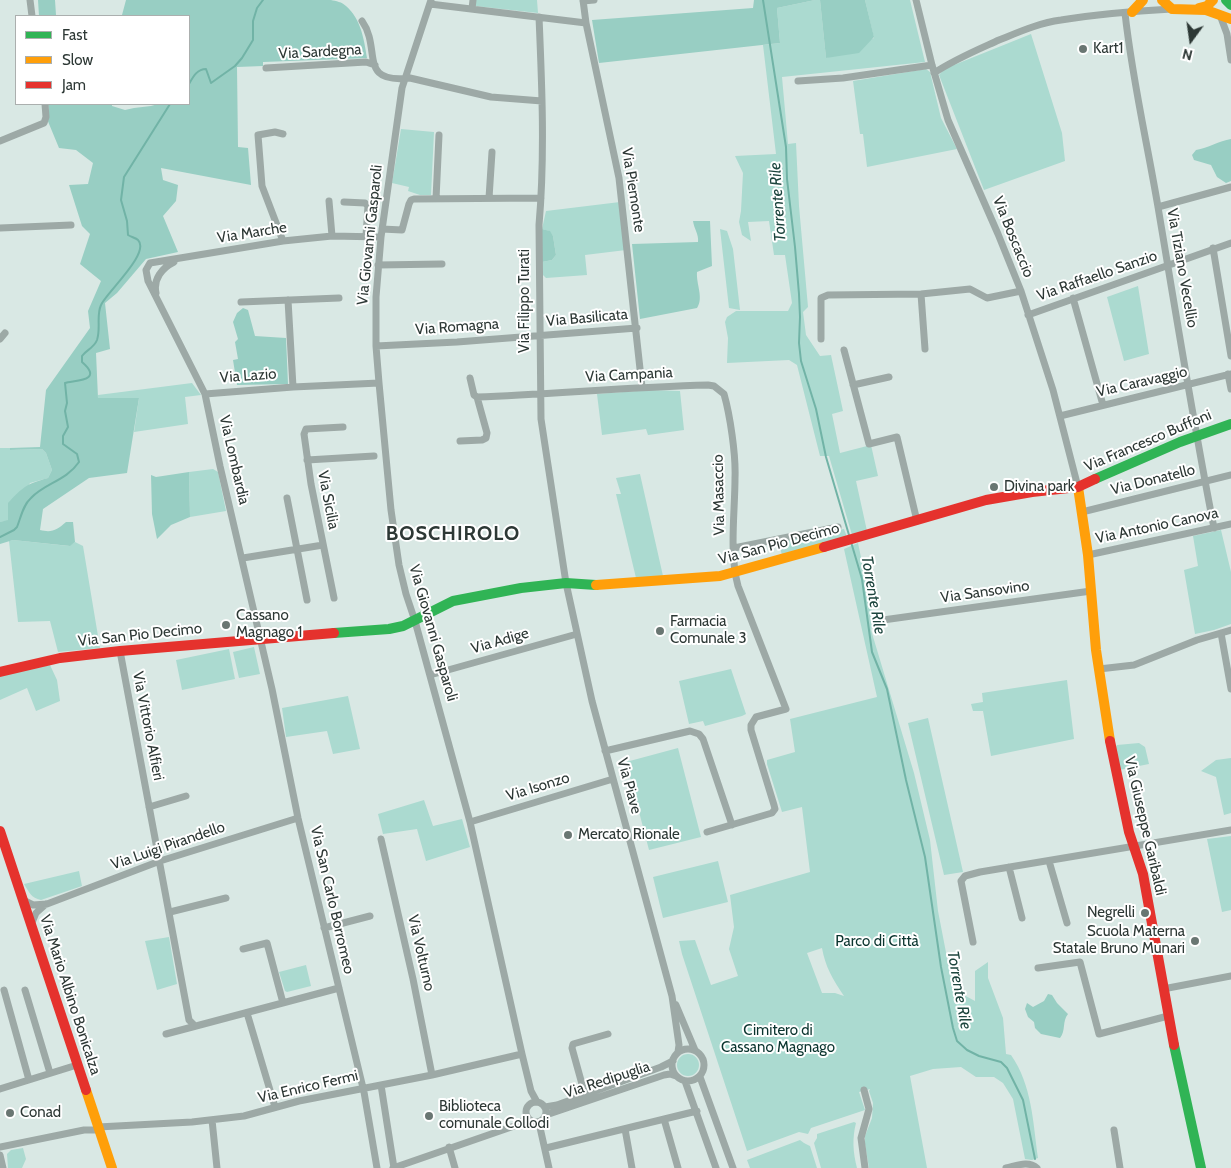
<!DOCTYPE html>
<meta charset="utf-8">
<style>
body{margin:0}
#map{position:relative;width:1231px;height:1168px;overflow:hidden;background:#d9e8e4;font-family:Cabin,sans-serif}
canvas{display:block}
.legend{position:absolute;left:15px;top:15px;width:175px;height:90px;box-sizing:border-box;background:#fff;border:1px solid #abafae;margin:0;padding:6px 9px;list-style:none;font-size:15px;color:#2d3835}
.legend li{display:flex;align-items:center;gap:10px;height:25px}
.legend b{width:25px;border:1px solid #abafae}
.north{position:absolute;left:1166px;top:15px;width:50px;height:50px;-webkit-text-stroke:4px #fff;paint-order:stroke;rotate:194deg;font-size:14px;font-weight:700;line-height:20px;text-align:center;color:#2d3835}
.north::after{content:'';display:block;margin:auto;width:18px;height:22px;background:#2d3835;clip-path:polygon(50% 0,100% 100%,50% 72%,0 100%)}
</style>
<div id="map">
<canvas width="1231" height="1168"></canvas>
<ul class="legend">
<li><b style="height:6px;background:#30b455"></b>Fast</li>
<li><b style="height:6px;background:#ff9f0a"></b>Slow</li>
<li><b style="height:6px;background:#e5322d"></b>Jam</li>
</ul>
<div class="north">N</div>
</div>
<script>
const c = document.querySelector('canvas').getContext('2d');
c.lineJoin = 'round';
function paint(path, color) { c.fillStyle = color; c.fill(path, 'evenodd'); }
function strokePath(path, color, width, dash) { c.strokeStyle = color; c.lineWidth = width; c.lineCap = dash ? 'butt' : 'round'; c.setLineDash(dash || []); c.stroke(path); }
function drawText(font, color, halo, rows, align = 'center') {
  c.font = font + ' Cabin,sans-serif'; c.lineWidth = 4; c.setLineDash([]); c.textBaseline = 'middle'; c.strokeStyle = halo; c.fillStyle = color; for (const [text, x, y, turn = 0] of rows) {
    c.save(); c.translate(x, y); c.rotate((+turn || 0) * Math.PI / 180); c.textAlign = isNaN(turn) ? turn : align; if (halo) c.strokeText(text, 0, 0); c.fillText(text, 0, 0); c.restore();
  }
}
const green = new Path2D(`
 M476,0H537L538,13L475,6Z
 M815,0H820L826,58L874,38L865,0H910L925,62L782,77L788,144L796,143L799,206L808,307L803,312L806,335L820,356L831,355L843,411L832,414L840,453L871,445L878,476L856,481L867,531L852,535L829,456H820L797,365L789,360L727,363L728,338L725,322L727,317L736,311H788L792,303L785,255H774L769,221L748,222L751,241L742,235L739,222L741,211L743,173L735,156L776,154L763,45L780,43L777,8Z
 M1031,34L1062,133L1065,161L984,190L939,75L944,69Z
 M926,69L930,72L941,118L957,149L867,167L863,134H860L853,81Z
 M401,129L434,132L431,195H420L408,191L409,187L392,183Z
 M620,202L626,250L585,255L587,275L546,278L542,274V262L552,260L556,255L553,236L549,231L542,229L546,211Z
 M720,229L727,231L733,249L740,310L729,308Z
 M1138,286L1149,354L1124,361L1107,297Z
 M192,383L201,395L185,397L188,424L134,432L139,398H98V395Z
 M650,390L680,391L684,430L648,435L646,429L602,435L597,394Z
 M0,448H10L11,450L42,449L46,453L52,470L48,478L30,483L8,521L0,522Z
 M213,469L218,472L226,511L190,517L189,472Z
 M640,474L663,576L636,578L616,494H621L616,478Z
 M844,529L847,537L782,555L778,541Z
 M1221,530L1231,572V624L1214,630L1195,634L1184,570L1198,566L1193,536Z
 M13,540L69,546L75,542L83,546L100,648L58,652L50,621L18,622L9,541Z
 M858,543L874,619L871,630L914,773L930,840L938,911L949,968L958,978L962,994L975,1001V971L988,962V978L1003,1018L1006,1054L1011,1055C1032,1085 1033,1122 1038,1158L1032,1160L1025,1159L1013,1099L1003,1083L994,1077H976L961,1067L933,1069L910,1076L927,1168H869L865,1144V1136L872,1118L873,1103L869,1091L870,1089L859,1092L865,1110L811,1128L808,1134L799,1132L747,1151L682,954L679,941L695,940L711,985L738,976L729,949L734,927L730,895L810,872L802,807L782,812L767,764V760L795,752L790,719L877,697L844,549ZM822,948C825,966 833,980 844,996L835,993H822L807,953Z
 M254,647L260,674L239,678L233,652Z
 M229,649L235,679L182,690L176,660Z
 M50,665L57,680L60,701L36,711L27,688L0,700V675Z
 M731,669L746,714L742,716L705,726L703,721L689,724L679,681Z
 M1067,680L1074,739L991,756L983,711H973L971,704L983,702L982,693Z
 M348,696L360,749L333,754L327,731L286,737L282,708Z
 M928,718L963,872L944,875L908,723Z
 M1139,743L1145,747L1149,764L1119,770L1115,748L1117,745Z
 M678,748L701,837L649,850L626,762Z
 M1231,758V813L1224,815L1216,777L1201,771L1216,760Z
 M424,800L433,826L462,819L470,847L426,861L417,829L383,834L378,814Z
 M1231,836V910L1222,912L1207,839Z
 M718,861L728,902L663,918L653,877Z
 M79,871L82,886L41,900C31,898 29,892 24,884Z
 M169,937L177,984L157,990L145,941Z
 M306,965L311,986L287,992L285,991L279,972Z
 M677 1065a11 11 0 1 1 22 0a11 11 0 1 1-22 0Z
 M854,1122L856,1123C852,1139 853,1152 857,1168H821L814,1143L817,1138V1134Z
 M800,1140L804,1143L810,1146L817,1168H750L747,1160Z
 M23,1148L26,1159L22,1168H8L7,1154L11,1150Z`);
const forest = new Path2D(`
 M38,0H55L56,15L59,16H39Z
 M126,0H331C336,1 342,2 346,6C361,19 364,39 367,58L263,62V66L237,67L238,147L248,148L251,185L161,168L163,180L178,185L176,201L163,216L178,252L146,259L117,293L105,303L110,349L96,353L98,398H139L127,473L89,478L43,509L40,530C52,533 57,530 66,522H73L75,542L70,546L13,540L0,544V522L8,520V503C23,487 26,484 48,478L52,470L46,453L42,449L10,450V448L40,447L46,390L90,328L88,311L101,281L80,264L90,234L82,226L69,185L88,184L93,163L76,150L59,148L47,119L49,111L48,104H112V106L125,110L134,108L151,106L158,104H189V16H106L122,15Z
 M754,0H815L777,8L780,43L599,63L592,20L753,8Z
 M820,0H865L874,37L859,53L826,58Z
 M1231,139V181L1226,183L1217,177L1211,165L1194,160L1192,155L1196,150C1208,148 1219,141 1231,139Z
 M693,221H710L712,266L697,272C696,284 704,298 697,308L640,319L632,244L698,242C699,234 694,229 693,221Z
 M542,229L550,231L553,236L556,255L552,260L542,262Z
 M243,308L248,310L255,336L286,338L288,384L237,385L233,360L238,359L235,342L238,339L233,322L237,313Z
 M189,472L190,517L171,525L157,539L152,514L151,475L156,477Z
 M1048,994L1052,995L1057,1003L1068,1014C1062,1021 1066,1031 1060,1038L1041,1034L1035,1028L1034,1022L1028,1017L1025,1009L1027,1003L1033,1007L1044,1001Z`);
const stream = new Path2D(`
 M763,0L786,147L787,179L795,247L799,294L800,317L799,343L801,361L816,409L826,457L849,535
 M189,84C193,77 197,69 206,69L211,83L235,66L242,58L253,40V21L257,8L263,0
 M0,537L14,530L17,527C21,517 23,505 31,498C45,483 66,481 79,462L77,454L63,444V436L68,427L65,411L67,403L65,383C73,380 105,382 82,362V356C86,350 94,348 97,340C101,328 96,316 101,305C106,293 151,253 138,240C136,238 131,237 128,235L127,221L121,200L124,177L170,104
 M851,542L862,579L872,652L887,689L906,780L925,857L941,967L953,1028L957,1041L967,1050L979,1056L1001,1062L1007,1068L1023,1100L1035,1159`);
const street = new Path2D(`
 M30,0L32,16
 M431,0L402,88L381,237L376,297V346L379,383L391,510L399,565L406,594L415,621L470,822L522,1054L531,1091L537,1102
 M583,0L586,23L619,178L642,387
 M916,0L932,65L948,120L998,234L1021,291L1053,390L1078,487
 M583,1L594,0
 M430,4L586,23
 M472,9L473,0
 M1125,13C1132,78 1147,142 1158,207C1176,314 1193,421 1214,528
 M1220,15L1227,34L1231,60
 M539,17C542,86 545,156 539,225L541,419L566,583L592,701L672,996L679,1045L678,1052
 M362,21C382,49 357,84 410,78L491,97L542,101
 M266,68L366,62L375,65
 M934,73C955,59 977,50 999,40C1019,32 1039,23 1061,20C1098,14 1135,11 1172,9
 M798,81L843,78L932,65
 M283,134L275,132L258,135L262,186L283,241
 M0,141L44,123L46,117L45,104
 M489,198L492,152
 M436,199L439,135
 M329,201L332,236
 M344,202L365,203L368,206L366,236
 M1158,207L1231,187
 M0,228L71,225
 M382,229L402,230L409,204L411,200L414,199L541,198
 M1213,248L1231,356
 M378,265L442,264
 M156,293C153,279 162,268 174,262
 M921,294L925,349
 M1073,298L1103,405
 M288,300L293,387
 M241,302L339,298
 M1028,315L1231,243
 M0,339L5,333
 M821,339V298L828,295L921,294L970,289L987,298L1021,291
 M376,346L457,342L637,328
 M844,350L869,444L897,437L917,521
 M1228,374L1231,389
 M853,385L889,377
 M205,394L293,387L379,383
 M477,397C554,394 630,387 708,385L714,386L724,394C730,415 736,455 735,478C735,512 729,553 738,586L786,709L756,717L751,725V730L774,805L775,809L772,813L707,832
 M1060,416L1231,374
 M460,441L482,440L486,438L487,433L477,397L474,395L470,378
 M307,460L374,456
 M287,498L307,600
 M1082,512L1231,475
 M734,548L838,527
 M1088,555L1231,524
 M243,558L323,545
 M334,598L311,484L304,434L306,429L343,427
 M883,620L1091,591
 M1221,633L1231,689
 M120,651L189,1020L195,1026
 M1099,669L1134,665L1197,640L1231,630
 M430,675L577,634
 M605,751L690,731L699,734L703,739L732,825
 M149,807L186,796
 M470,822L613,779
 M381,839L413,979L432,1075
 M1049,861L1067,923
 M1009,867L1022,918
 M23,900L33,905L47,904L160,861L298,818
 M170,912L226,898
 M31,925L36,913L46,904
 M324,928L370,916
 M973,942L961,881L965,876L980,872L1231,830
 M243,949L267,943L283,1003
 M1038,968L1080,962L1099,1034L1168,1016
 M1163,989L1231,976
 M4,990L29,1080
 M25,990L50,1073
 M676,1005L695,1050
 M247,1013L275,1107
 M166,1034L339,988
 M672 1065a16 16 0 1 1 32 0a16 16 0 1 1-32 0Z
 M700,1077L733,1168
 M685,1081L716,1168
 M381,1085L394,1168
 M0,1089L77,1065
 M864,1090L869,1109L861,1138L865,1168
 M585,1095L572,1048L573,1044L608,1034
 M526 1112a10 10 0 1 1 20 0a10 10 0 1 1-20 0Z
 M545,1107L557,1105L661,1067L673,1061
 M546,1115L664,1075L670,1074L676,1076
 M664,1119L678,1168
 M212,1120L217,1168
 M539,1123L549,1168
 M98,1127L192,1122L244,1116L299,1101L432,1075L522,1054
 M625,1129L632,1168
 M1114,1130L1120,1168
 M0,1147L84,1130H99
 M449,1147L455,1168
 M546,1148L697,1111
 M0,1155L3,1168
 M377,1168L364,1092L298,818L272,689L220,466L205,394L148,281L146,270L150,263L283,241L332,236L381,237
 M393,1168L520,1124L526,1117
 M1006,1168C1016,1166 1028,1160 1037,1168`);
const fast = new Path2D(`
 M1226,0L1231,5
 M1095,479L1180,442L1231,424
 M334,633L389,629L403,626L453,601L521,588L566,583L596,585
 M1174,1045L1201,1168`);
const slow = new Path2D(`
 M1162,0L1172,9L1206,10L1231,19
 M1199,8L1207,6L1213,0
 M1132,12L1143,0
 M1078,487L1088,555L1096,650L1110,741
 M596,585L720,576L824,547
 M86,1090L112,1168`);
const jam = new Path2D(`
 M824,547L986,500L1032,492L1078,487L1095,479
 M0,672L60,658L120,651L334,633
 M1110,741L1129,832L1143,874L1174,1045
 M0,831L86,1090`);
const markers = [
 [1083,49,5,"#697672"],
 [994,487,5,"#697672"],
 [226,625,5,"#697672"],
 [660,631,5,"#697672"],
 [568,835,5,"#697672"],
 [1145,913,5,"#697672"],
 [1195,941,5,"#697672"],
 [10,1113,5,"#697672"],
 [429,1116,5,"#697672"]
];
const poiNames = [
 ["Kart1",1093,49],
 ["Divina park",1004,487],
 ["Cassano",236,616],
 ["Magnago 1",236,633],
 ["Farmacia",670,622],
 ["Comunale 3",670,639],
 ["Mercato Rionale",578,835],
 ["Negrelli",1135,913,"right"],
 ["Scuola Materna",1185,932,"right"],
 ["Statale Bruno Munari",1185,949,"right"],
 ["Biblioteca",439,1107],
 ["comunale Collodi",439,1124],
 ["Conad",20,1113]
];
const streetNames = [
 ["Via Sardegna",320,52,-3],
 ["Via Piemonte",633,190,81],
 ["Via Marche",252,233,-9],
 ["Via Giovanni Gasparoli",370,235,-84],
 ["Via Boscaccio",1013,237,68],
 ["Via Tiziano Vecellio",1182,268,80],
 ["Via Raffaello Sanzio",1097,276,-19],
 ["Via Filippo Turati",525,301,-90],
 ["Via Basilicata",587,318,-5],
 ["Via Romagna",457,327,-4],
 ["Via Campania",629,375,-3],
 ["Via Lazio",248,376,-4],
 ["Via Caravaggio",1142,382,-13],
 ["Via Francesco Buffoni",1148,441,-23],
 ["Via Lombardia",234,460,77],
 ["Via Donatello",1153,480,-14],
 ["Via Masaccio",719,495,-91],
 ["Via Sicilia",328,500,79],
 ["Via Antonio Canova",1157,526,-12],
 ["Via San Pio Decimo",779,544,-15],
 ["Via Sansovino",985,592,-8],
 ["Via Giovanni Gasparoli",433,633,74],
 ["Via San Pio Decimo",140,635,-6],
 ["Via Adige",500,641,-16],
 ["Via Vittorio Alfieri",148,726,79],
 ["Via Piave",629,786,75],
 ["Via Isonzo",538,787,-17],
 ["Via Giuseppe Garibaldi",1145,826,77],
 ["Via Luigi Pirandello",168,846,-19],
 ["Via San Carlo Borromeo",332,900,77],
 ["Via Volturno",421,953,77],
 ["Via Mario Albino Bonicalza",70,995,72],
 ["Via Redipuglia",607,1080,-18],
 ["Via Enrico Fermi",308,1087,-13]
];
const parkNames = [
 ["Parco di Città",877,942],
 ["Cimitero di",778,1031],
 ["Cassano Magnago",778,1048]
];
const waterNames = [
 ["Torrente Rile",778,202,-94],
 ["Torrente Rile",873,595,80],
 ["Torrente Rile",959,990,80]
];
const districtNames = [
 ["BOSCHIROLO",453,534]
];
paint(green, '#abdad0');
paint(forest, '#98cec3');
strokePath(stream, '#71b3a6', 2);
strokePath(street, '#9da9a6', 7);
strokePath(fast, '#30b455', 10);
strokePath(slow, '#ff9f0a', 10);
strokePath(jam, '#e5322d', 10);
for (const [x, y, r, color] of markers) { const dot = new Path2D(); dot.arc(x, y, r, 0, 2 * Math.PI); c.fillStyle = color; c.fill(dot); strokePath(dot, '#fff', 2); }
drawText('15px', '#2d3835', '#fff', poiNames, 'left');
drawText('15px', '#2d3835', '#fff', streetNames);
drawText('15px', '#0a342e', '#fff', parkNames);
drawText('italic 16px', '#1d453e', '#fff', waterNames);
c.letterSpacing = '1px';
drawText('bold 20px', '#2d3835', '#fff', districtNames);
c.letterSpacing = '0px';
</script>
